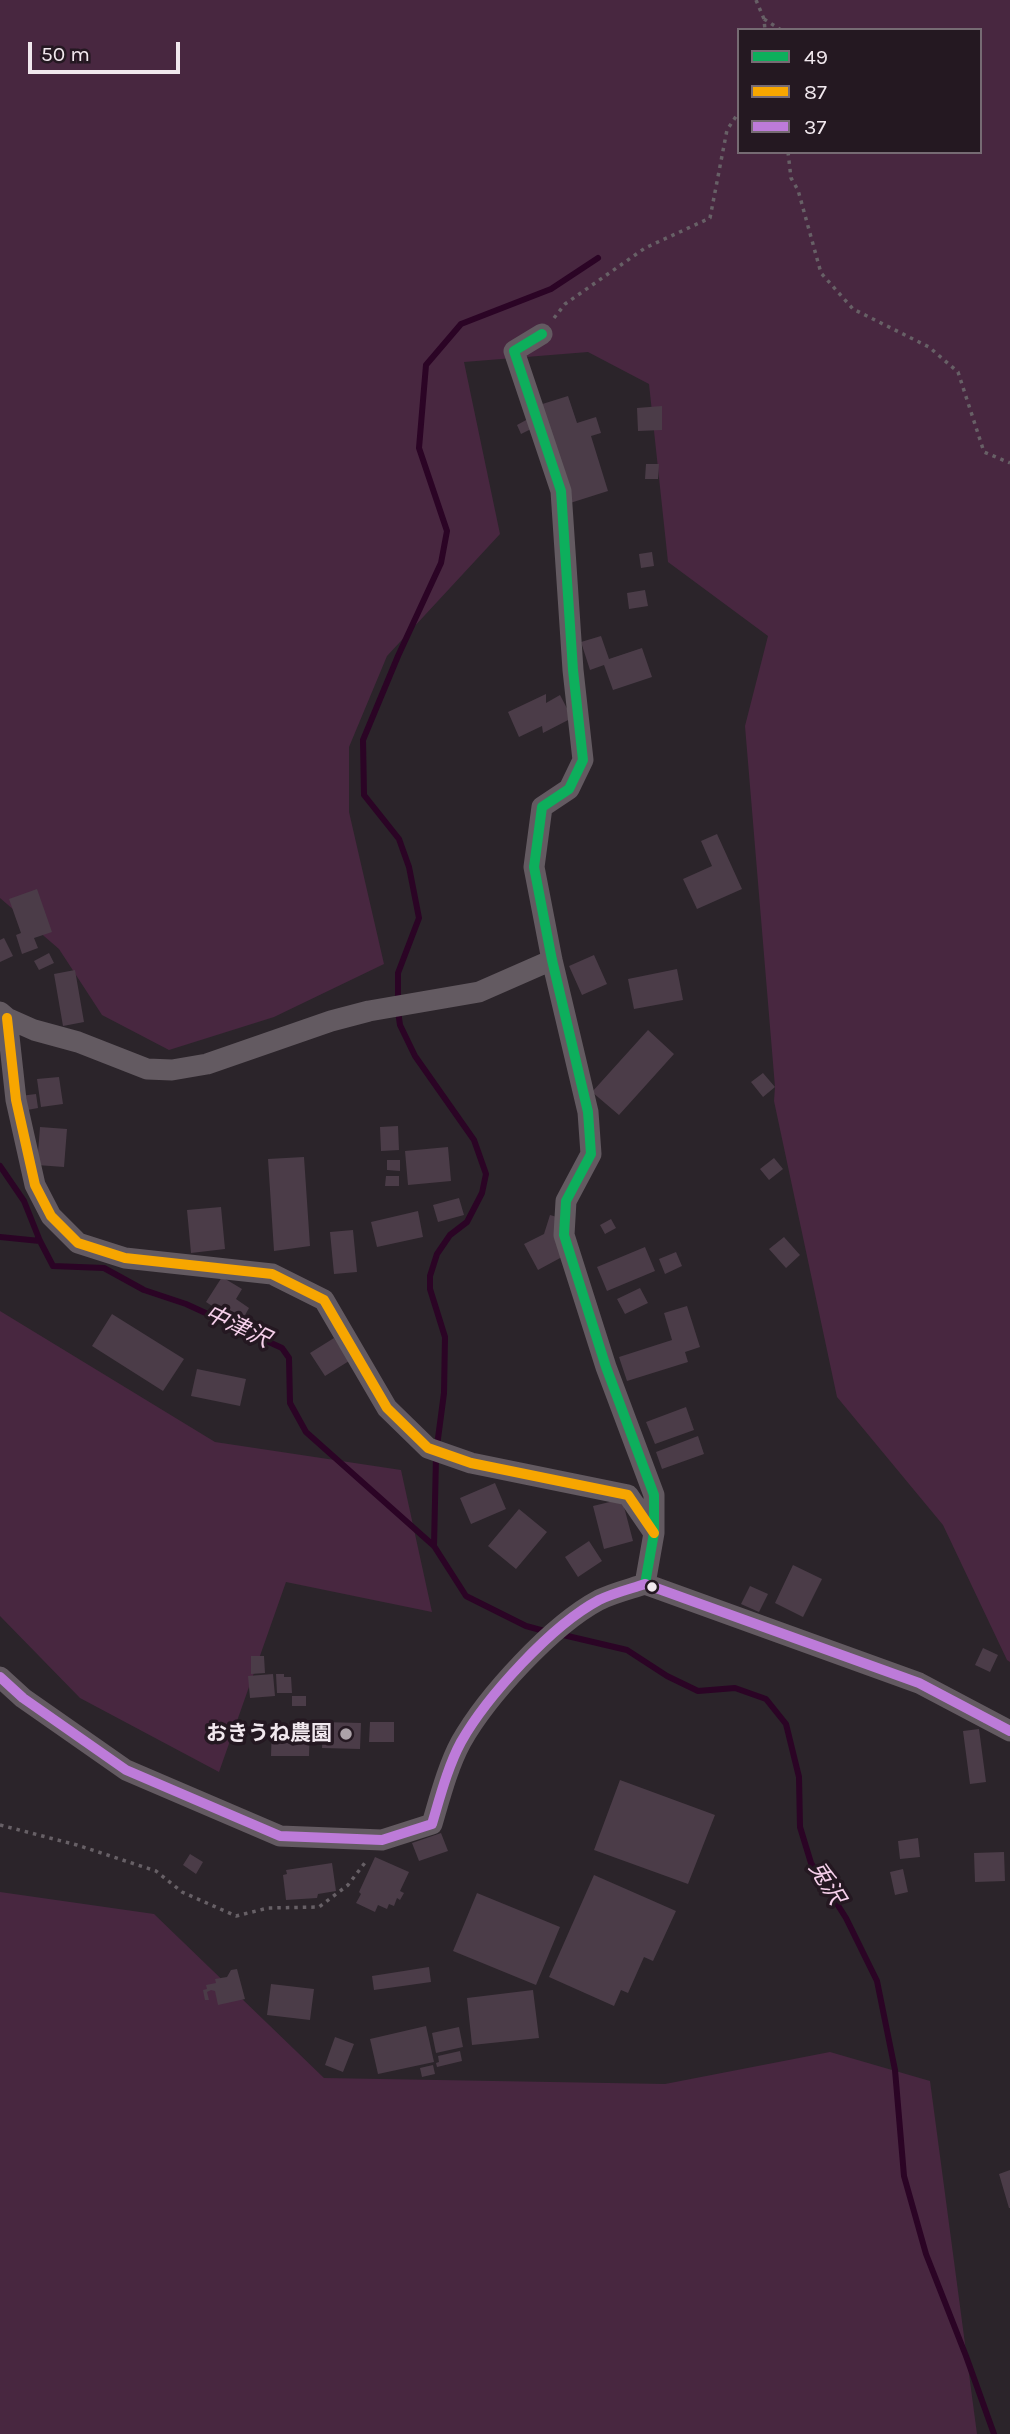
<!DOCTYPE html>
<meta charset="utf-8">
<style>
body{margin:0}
#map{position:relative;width:1010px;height:2434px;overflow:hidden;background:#2b242a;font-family:Karla,sans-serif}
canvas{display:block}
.legend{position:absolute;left:737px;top:28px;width:245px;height:126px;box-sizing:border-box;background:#241821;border:2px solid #766b73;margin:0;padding:9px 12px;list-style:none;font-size:21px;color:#f1e8ee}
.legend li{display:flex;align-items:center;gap:14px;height:35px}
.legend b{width:35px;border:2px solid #766b73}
.scale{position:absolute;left:28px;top:42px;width:152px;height:32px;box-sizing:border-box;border:4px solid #f1e8ee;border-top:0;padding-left:9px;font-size:21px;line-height:24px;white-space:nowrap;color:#f1e8ee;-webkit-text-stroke:5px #241821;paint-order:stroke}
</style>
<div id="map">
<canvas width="1010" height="2434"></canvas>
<ul class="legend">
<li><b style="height:9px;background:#0daf5c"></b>49</li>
<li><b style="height:9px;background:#f7a600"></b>87</li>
<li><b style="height:9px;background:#bd7bd9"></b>37</li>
</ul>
<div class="scale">50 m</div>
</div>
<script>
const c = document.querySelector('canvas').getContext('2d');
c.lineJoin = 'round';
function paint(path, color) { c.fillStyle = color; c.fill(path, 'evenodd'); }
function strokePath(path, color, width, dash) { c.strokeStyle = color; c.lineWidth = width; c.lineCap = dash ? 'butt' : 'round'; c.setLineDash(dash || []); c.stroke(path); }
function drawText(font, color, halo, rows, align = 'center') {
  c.font = font + ' Karla,"Noto Sans JP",sans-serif'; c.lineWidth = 7; c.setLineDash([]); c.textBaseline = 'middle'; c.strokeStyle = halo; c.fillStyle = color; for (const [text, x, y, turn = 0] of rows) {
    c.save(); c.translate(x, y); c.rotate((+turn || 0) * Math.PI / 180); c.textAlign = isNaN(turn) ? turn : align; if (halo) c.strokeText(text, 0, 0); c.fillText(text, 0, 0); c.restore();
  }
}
const green = new Path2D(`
 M0,0H1010V1662L1007,1660L943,1525L837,1397L774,1101L775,1087L745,726L768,636L668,562L649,384L588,352L464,362L500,534L387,656L349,747V812L384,964L274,1017L169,1050L102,1015L59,949L0,898ZM739,30H980V152H739Z
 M0,1311L215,1442L401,1470L432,1612L286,1582L219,1772L80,1698L0,1616Z
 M0,1892L154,1914L324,2078L665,2084L830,2052L930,2081L977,2434H0Z`);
const stream = new Path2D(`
 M398,1001V973L419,918L409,867L399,839L364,795L363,740L398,656L441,563L447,531L419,448L426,365L461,324L551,289L598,258
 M398,1011L400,1025L415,1056L474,1140L486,1174L482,1193L467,1222L450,1235L437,1254L430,1276V1289L445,1337L444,1393L437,1446
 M0,1166L24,1201L40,1241L53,1266L104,1268L144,1290L186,1304L282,1348L289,1358L290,1403L306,1432L434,1546L466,1596L526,1626L548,1632
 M0,1237L40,1241
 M434,1546L436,1457
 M559,1634L627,1650L667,1676L698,1691L735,1688L766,1699L786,1724L799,1777L800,1827L811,1863L846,1918L877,1981L895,2070L904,2176L926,2254L966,2356L994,2434`);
const building = new Path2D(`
 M568,396L577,423L596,417L601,433L591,436L608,491L567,504L536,406Z
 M662,406V430L638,431L637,408Z
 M528,419L533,428L521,434L517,425Z
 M646,464H659L658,479H645Z
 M652,552L654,566L641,568L639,554Z
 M645,590L648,606L629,609L627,593Z
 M601,636L609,659L642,648L652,677L613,690L604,665L590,670L581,642Z
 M546,694V703L560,695L572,718L543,733L542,726L519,737L508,712Z
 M717,834L742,889L697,909L683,879L712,866L701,841Z
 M37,889L52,932L34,938L38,948L22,954L16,935L21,933L9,899Z
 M4,938L13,956L0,962V940Z
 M49,953L54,963L39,970L34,961Z
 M594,955L607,984L582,995L569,966Z
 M677,969L683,1000L634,1009L628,979Z
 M75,970L84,1022L63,1026L54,974Z
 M648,1030L674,1054L619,1115L592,1092Z
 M763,1073L775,1087L763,1097L751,1082Z
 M59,1077L63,1104L41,1107L37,1079Z
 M36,1094L38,1108L22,1111L20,1096Z
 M398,1126L399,1150L381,1151L380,1127Z
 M40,1127L67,1129L64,1167L37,1165Z
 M448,1147L451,1181L408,1185L405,1151Z
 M304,1157L310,1246L274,1251L268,1159Z
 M774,1158L783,1169L769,1180L760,1169Z
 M387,1160H400V1171L387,1170Z
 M386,1176H399V1186H385Z
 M459,1198L464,1215L438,1222L433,1205Z
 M221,1207L225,1249L191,1253L187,1210Z
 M418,1211L423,1237L377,1247L371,1222Z
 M550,1215L564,1219L562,1257L538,1270L524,1244L544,1234Z
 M611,1219L616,1228L605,1234L600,1225Z
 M353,1230L357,1272L334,1274L330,1232Z
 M784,1237L800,1255L786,1268L769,1249Z
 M645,1247L655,1271L607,1291L597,1267Z
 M676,1252L682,1266L665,1274L659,1259Z
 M222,1277L242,1289L236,1299L249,1308L240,1324L206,1302Z
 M640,1288L648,1303L625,1314L617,1299Z
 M687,1306L700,1347L685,1352L688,1362L627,1381L619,1357L672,1340L664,1313Z
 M112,1314L184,1359L163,1391L92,1346Z
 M334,1338L349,1361L325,1376L310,1353Z
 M197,1369L246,1379L240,1406L191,1396Z
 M686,1407L694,1430L655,1444L646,1422Z
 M698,1436L704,1454L662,1469L656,1452Z
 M495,1483L506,1509L471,1524L460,1498Z
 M622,1499L633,1541L604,1549L593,1506Z
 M519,1509L547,1532L516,1569L488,1546Z
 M589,1541L602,1561L578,1577L565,1557Z
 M793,1565L822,1579L803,1617L775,1603Z
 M750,1586L768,1594L759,1612L741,1604Z
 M983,1648L998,1655L990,1672L975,1665Z
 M251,1656H264L265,1673L251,1674Z
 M273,1674L275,1696L250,1698L248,1676Z
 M276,1674H284V1677H291L292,1693H277Z
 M292,1696H306V1706H292Z
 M323,1722L361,1723L360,1749L322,1748Z
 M370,1722H394V1742H369Z
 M272,1724L310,1725L309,1756H271Z
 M979,1729L986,1782L970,1784L963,1731Z
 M620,1780L715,1815L688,1884L594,1850Z
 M441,1833L448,1851L419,1861L412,1843Z
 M918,1838L920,1857L900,1859L898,1841Z
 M1004,1852L1005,1881L975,1882L974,1853Z
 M190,1854L203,1862L196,1874L183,1865Z
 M375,1857L409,1872L400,1891L404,1893L400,1900L397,1898L394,1906L389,1904L387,1909L378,1905L375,1912L356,1903L361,1894L359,1892Z
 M332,1863L336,1891L318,1894L317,1898L286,1900L283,1875L287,1874L286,1870Z
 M903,1869L908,1892L895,1895L890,1872Z
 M594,1875L676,1911L653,1961L644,1957L628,1993L621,1990L614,2006L549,1977Z
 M477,1893L560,1927L536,1985L453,1951Z
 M429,1967L431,1982L374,1990L372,1976Z
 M237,1969L245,1999L218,2005L215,1991L211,1990L207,1992L209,2000H205L203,1990L207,1989L206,1985L216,1983L215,1979L227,1977L231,1970Z
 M271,1984L314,1989L310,2020L267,2015Z
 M533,1990L539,2038L472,2045L467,1998Z
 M426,2026L434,2062L378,2074L370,2039Z
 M459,2027L463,2047L436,2053L432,2033Z
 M335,2037L354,2044L343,2072L325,2065Z
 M460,2051L462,2061L437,2067L436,2063L439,2062L438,2056Z
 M433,2065L435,2074L422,2077L420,2068Z
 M1010,2170V2208H1009L999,2174Z`);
const path = new Path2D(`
 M756,0L764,19L765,30
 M764,19L781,30
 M788,152L791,178L798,190L821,273L853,309L929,347L958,372L984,452L1010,463
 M554,318L565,304L645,248L710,218L727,130L739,112
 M0,1825L77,1845L156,1871L182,1892L236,1916L268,1908L319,1907L348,1885L367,1860`);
const minor = new Path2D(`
 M542,334L514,351L561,491L573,670L583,760L569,789L542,807L534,867L552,960L588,1112L591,1154L566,1201L564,1235L606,1367L654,1495V1533L645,1584
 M0,1012L7,1018L34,1030L78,1042L147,1069L172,1070L207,1064L331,1021L369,1011L479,992L552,960
 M7,1018L16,1100L35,1185L51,1216L78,1243L125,1258L272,1274L324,1300L387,1408L428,1448L471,1463L628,1495L654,1533
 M0,1677L23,1698L126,1770L280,1836L382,1840L432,1824C440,1797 448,1766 461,1742C487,1696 552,1625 599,1600C613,1593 630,1589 645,1584L919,1683L1010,1731`);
const bus1 = new Path2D(`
 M542,334L514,351L561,491L573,670L583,760L569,789L542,807L534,867L552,960L588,1112L591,1154L566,1201L564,1235L606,1367L654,1495V1533L645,1584`);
const bus2 = new Path2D(`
 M7,1018L16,1100L35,1185L51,1216L78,1243L125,1258L272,1274L324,1300L387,1408L428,1448L471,1463L628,1495L654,1533`);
const bus3 = new Path2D(`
 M0,1677L23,1698L126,1770L280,1836L382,1840L432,1824C440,1797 448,1766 461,1742C487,1696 552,1625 599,1600C613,1593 630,1589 645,1584L919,1683L1010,1731`);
const markers = [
 [652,1587,6,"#f1e8ee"],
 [346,1734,7,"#aca3a9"]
];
const poiNames = [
 ["おきうね農園",332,1734]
];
const waterNames = [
 ["中津沢",237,1327,25],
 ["兎沢",826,1883,59]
];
paint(green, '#482740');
strokePath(stream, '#2b0425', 6);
paint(building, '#4b3c48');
strokePath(path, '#676066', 3.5, [3.5, 5]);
strokePath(minor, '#635a61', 21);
strokePath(bus1, '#0daf5c', 10);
strokePath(bus2, '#f7a600', 10);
strokePath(bus3, '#bd7bd9', 10);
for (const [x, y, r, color] of markers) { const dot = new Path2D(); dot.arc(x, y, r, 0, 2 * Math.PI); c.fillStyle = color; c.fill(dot); strokePath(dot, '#241821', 2.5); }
drawText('bold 21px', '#f1e8ee', '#241821', poiNames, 'right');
drawText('italic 23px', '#f6d0eb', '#241821', waterNames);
</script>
